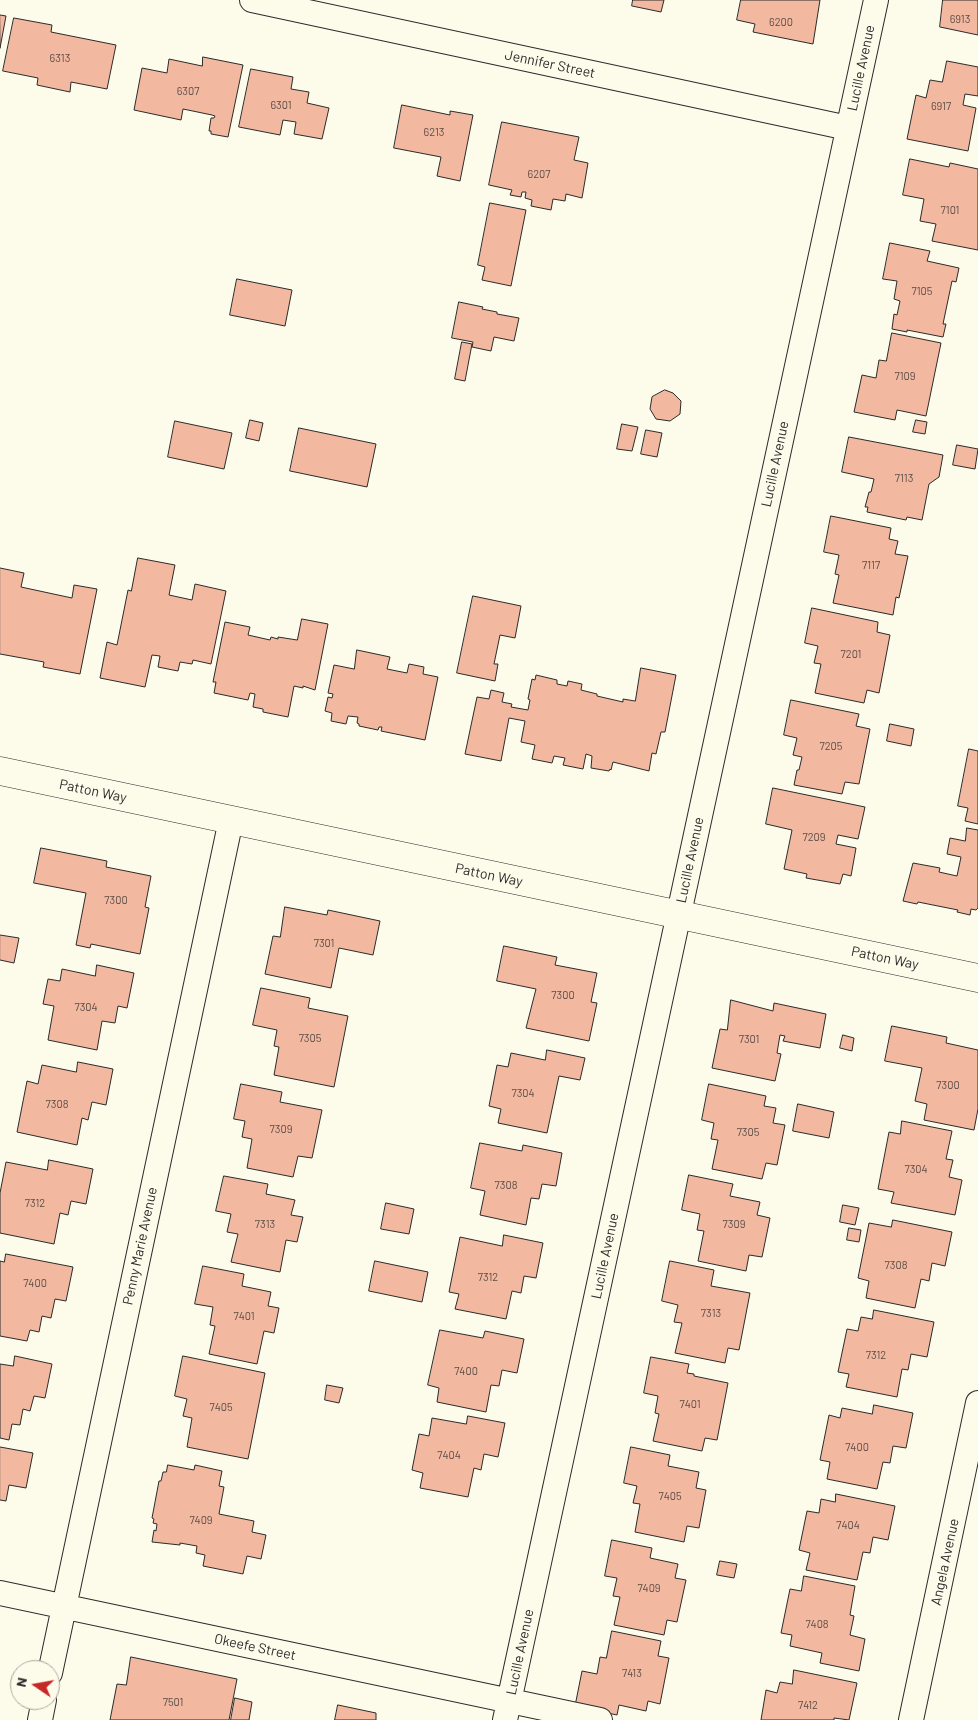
<!DOCTYPE html>
<style>
body{margin:0}
#map{position:relative;width:978px;height:1720px;overflow:hidden;background:#fdfbea;font-family:Barlow,sans-serif}
canvas{display:block}
.north{position:absolute;left:10px;top:1660px;width:50px;height:50px;box-sizing:border-box;background:#fdfbea;border:1px solid #a9a89e;border-radius:50%;rotate:282deg;font-size:14px;font-weight:700;line-height:20px;text-align:center;color:#2b2b2b}
.north::after{content:'';display:block;margin:auto;width:18px;height:22px;background:#c62828;clip-path:polygon(50% 0,100% 100%,50% 72%,0 100%)}
</style>
<div id="map">
<canvas width="978" height="1720"></canvas>
<div class="north">N</div>
</div>
<script>
const c = document.querySelector('canvas').getContext('2d');
c.lineJoin = 'round';
function paint(path, color) { c.fillStyle = color; c.fill(path, 'evenodd'); }
function strokePath(path, color, width, dash) { c.strokeStyle = color; c.lineWidth = width; c.lineCap = dash ? 'butt' : 'round'; c.setLineDash(dash || []); c.stroke(path); }
function drawText(font, color, halo, rows, align = 'center') {
  c.font = font + ' Barlow,sans-serif'; c.lineWidth = 4; c.setLineDash([]); c.textBaseline = 'middle'; c.strokeStyle = halo; c.fillStyle = color; for (const [text, x, y, turn = 0] of rows) {
    c.save(); c.translate(x, y); c.rotate((+turn || 0) * Math.PI / 180); c.textAlign = isNaN(turn) ? turn : align; if (halo) c.strokeText(text, 0, 0); c.fillText(text, 0, 0); c.restore();
  }
}
const building = new Path2D(`
 M633,0H664L661,12L632,6Z
 M741,0H820L813,44L753,32L755,24L737,20Z
 M943,0H978V35L940,27Z
 M0,15L6,16L0,48Z
 M14,18L52,25L51,32L116,45L107,89L71,82L70,92L37,85L38,78L3,71Z
 M203,57L243,65L228,137L211,134V131H209L211,118H214L215,116L212,115L183,109L181,120L134,110L142,68L167,73L169,59L202,66Z
 M947,61L978,67V96L965,94L963,105L976,108L968,151L907,139L916,95L926,98L930,80L942,82Z
 M251,69L293,77L291,89L309,92L307,103L329,108L322,139L294,134L296,122L283,120L280,135L239,127Z
 M402,105L450,115V111L473,115L460,181L437,176L441,157L394,148Z
 M502,122L579,137L574,160L588,163L582,198L566,194L565,201L553,199L551,210L531,206L532,200L525,198L526,192H522L521,197L510,195L512,190L489,185Z
 M910,159L949,167L950,163L978,169V250L932,241L936,224L920,221L924,199L903,195Z
 M490,203L526,210L511,286L482,280L485,267L478,265Z
 M890,243L930,251L927,261L959,268L956,282L952,281L943,324H946L943,337L907,330V332L892,329L894,314L897,315L900,301L894,299L897,281L883,279Z
 M237,279L292,290L285,326L230,315Z
 M459,302L483,307L482,309L497,312V314L519,318L514,341L494,337L491,351L472,347L473,342L452,338Z
 M892,333L941,343L926,416L897,410L895,420L854,412L862,375L876,378L879,360L886,361Z
 M462,342L472,344L465,381L455,379Z
 M665,390L673,393L681,401L680,414L670,421L656,419L650,409L652,397Z
 M250,420L263,423L259,441L246,438Z
 M916,420L927,422L925,434L913,432Z
 M175,421L232,433L224,469L168,457Z
 M622,424L638,427L632,451L617,449Z
 M299,428L376,444L367,487L290,471Z
 M646,430L662,433L657,457L641,454Z
 M849,437L943,455L939,477L929,484L922,520L907,517L906,520L867,512L868,507H865L869,492H871L874,479L842,472Z
 M957,445L978,449L975,469L953,465Z
 M831,516L891,528L889,539L898,541L895,554L908,556L899,598L896,597L893,615L833,603L839,575L835,574L839,555L824,552Z
 M138,558L175,565L169,595L192,600L195,584L226,591L211,664L193,660L192,664L180,662L178,671L158,667L160,656L152,655L145,687L100,678L107,642L117,645L128,590L131,591Z
 M0,568L24,573L21,587L72,598L74,585L97,589L80,674L43,667L44,662L0,654Z
 M473,596L521,606L515,638L500,635L494,664H498L495,681L457,673Z
 M812,608L878,622L877,632L890,635L879,693L867,690L864,703L815,693L821,664L814,663L818,646L805,643Z
 M302,619L328,624L315,690L303,686V688L294,686L288,717L263,712V709L253,707L255,694L250,693L248,700L214,693L216,682H213L225,622L250,627L248,635L270,640L271,637L278,639V637L297,640Z
 M357,650L390,657L387,669L407,673L409,664L424,667L423,674L438,677L425,740L381,731L382,727H379L378,730L359,726V724L357,723L358,717L348,716L346,724L331,721L332,713L325,711L328,697L332,698L333,694L328,693L334,665L354,669Z
 M641,668L676,675L665,732H661L656,754L652,753L649,771L613,762L611,770L610,769L609,771L591,768L592,756L586,754L583,769L563,765L565,758L554,756L552,763L532,759L535,745L521,742L525,721L509,718L501,761L465,754L477,697L489,699L491,690L504,693L502,702L512,704L511,707L528,710L530,700L528,699L532,679L535,680L536,675L557,680V684L567,686L568,681L582,684L581,690L597,694V696L623,702V699L635,701Z
 M791,700L859,714L856,726L870,729L859,784L845,782L842,794L794,785L797,770H799L802,757L793,755L797,738L784,735Z
 M890,724L914,729L911,746L887,741Z
 M969,749L978,751V824L965,821L968,808L958,806Z
 M773,788L865,807L858,839L838,835L836,844L856,848L851,876L843,874L840,884L806,878L807,874L784,869L792,830L766,824Z
 M967,828L978,830V908L976,910L971,909L970,915L957,912L958,910L918,902L917,904L903,901L913,863L940,868L939,872L957,876L961,857L947,854L950,838L965,841Z
 M41,848L107,861L106,867L151,876L145,907L149,908L140,954L91,944L90,948L76,945L86,893L34,883Z
 M285,907L327,915L328,910L380,921L373,955L339,948L331,988L265,974L273,936L280,937Z
 M0,935L19,938L14,963L0,960Z
 M504,946L557,957L555,965L597,973L591,1002L597,1003L589,1041L526,1028L536,989L497,981Z
 M97,965L134,973L127,1008L118,1006L115,1023L102,1021L97,1050L48,1040L54,1006L43,1004L48,979L60,981L62,969L95,976Z
 M261,988L310,998L308,1008L348,1016L334,1087L274,1075L279,1047L274,1046L277,1030L253,1025Z
 M731,1000L773,1011L774,1003L826,1014L820,1048L783,1041L785,1036L780,1035L777,1053L781,1054L775,1081L712,1068L720,1029L727,1030Z
 M892,1026L947,1037L946,1043L978,1050V1109L974,1130L924,1120L927,1104L915,1101L922,1068L885,1061Z
 M843,1035L854,1038L852,1051L840,1048Z
 M547,1050L585,1058L580,1080L559,1076L547,1133L498,1123L501,1109L489,1106L497,1065L508,1067L511,1053L545,1060Z
 M78,1062L113,1069L106,1105L92,1102L88,1120L82,1118L77,1145L17,1132L27,1081L38,1084L42,1065L76,1072Z
 M241,1084L282,1092L280,1102L322,1110L312,1158L298,1156L293,1177L247,1168L252,1139L242,1137L245,1121L234,1119Z
 M709,1084L766,1096L764,1106L776,1108L773,1123L785,1125L777,1165L766,1163L762,1179L712,1169L718,1140L711,1139L714,1123L702,1120Z
 M798,1104L834,1112L829,1138L793,1131Z
 M902,1121L952,1131L946,1159L953,1160L949,1177L962,1180L955,1215L891,1203L894,1192L878,1189L889,1132L900,1134Z
 M480,1143L522,1151L523,1145L562,1153L556,1186L542,1184L539,1199L531,1198L526,1225L480,1215L485,1191L471,1188Z
 M49,1160L93,1169L86,1204L71,1201L68,1215L60,1213L54,1244L0,1233V1193L6,1162L47,1170Z
 M689,1175L733,1184L730,1196L760,1202L757,1215L770,1218L762,1257L749,1255L746,1271L698,1261L704,1231L697,1230L700,1214L682,1210Z
 M224,1176L268,1184L266,1194L295,1200L291,1215L303,1217L297,1242L286,1240L280,1272L231,1262L238,1234L227,1232L231,1214L216,1211Z
 M386,1203L414,1209L409,1234L381,1229Z
 M843,1205L859,1208L855,1225L840,1222Z
 M893,1220L952,1232L945,1266L932,1263L929,1281L921,1279L915,1308L866,1298L869,1281L858,1278L869,1223L891,1227Z
 M849,1228L861,1230L859,1242L847,1240Z
 M504,1235L543,1243L536,1278L524,1276L521,1293L512,1291L506,1319L455,1309L459,1294L449,1292L460,1237L502,1246Z
 M6,1254L73,1267L66,1301L55,1299L51,1318L42,1316L39,1332L30,1330L27,1341L0,1336V1261L4,1262Z
 M375,1261L428,1272L422,1302L369,1291Z
 M670,1261L714,1270L711,1286L750,1293L739,1350L728,1348L725,1363L675,1353L682,1323L674,1322L678,1305L662,1301Z
 M203,1266L244,1274L242,1286L271,1292L268,1306L279,1308L274,1333L264,1331L257,1364L209,1354L215,1326L210,1325L213,1307L195,1304Z
 M874,1310L934,1322L927,1357L911,1354L908,1370L902,1369L897,1397L846,1387L849,1374L838,1372L847,1329L858,1331L861,1317L872,1319Z
 M440,1330L483,1338L485,1331L524,1339L517,1373L502,1370L499,1386L491,1385L486,1412L437,1402L439,1388L428,1385Z
 M15,1356L52,1364L45,1398L34,1396L30,1411L23,1409L20,1425L12,1424L9,1440L0,1438V1364L13,1366Z
 M183,1356L265,1373L248,1459L187,1447L192,1418L183,1416L187,1399L175,1396Z
 M651,1357L689,1364L687,1373L694,1374V1376L728,1383L717,1440L705,1438L702,1451L653,1441L659,1414L655,1413L658,1396L644,1393Z
 M327,1385L343,1388L339,1403L325,1400Z
 M874,1405L913,1413L906,1448L893,1446L890,1463L883,1462L877,1489L827,1479L830,1462L820,1460L829,1415L840,1418L842,1408L872,1414Z
 M468,1416L505,1423L498,1457L484,1454L481,1470L474,1468L468,1497L420,1488L423,1473L412,1470L419,1434L429,1436L432,1418L466,1424Z
 M0,1447L33,1453L26,1488L9,1485L6,1501L0,1500Z
 M631,1447L670,1455L668,1466L699,1472L696,1488L706,1490L699,1528L687,1526L684,1542L635,1532L640,1504L633,1503L637,1486L624,1483Z
 M168,1465L194,1470L195,1465L222,1471L219,1486L224,1487L219,1514L254,1521L252,1532L266,1535L261,1559L247,1556L243,1574L203,1566L205,1555L196,1553L197,1546L180,1543V1545L152,1542L154,1530L156,1531L157,1524L153,1523L154,1519L152,1518L159,1481H161L163,1472H166Z
 M836,1494L895,1506L888,1540L873,1537L870,1553L863,1552L857,1580L806,1570L810,1553L799,1550L807,1511L819,1513L821,1499L835,1502Z
 M612,1540L652,1548L650,1558L678,1564L675,1578L686,1580L677,1622L667,1620L664,1635L614,1625L620,1597L613,1596L617,1578L605,1576Z
 M720,1561L737,1564L734,1578L717,1575Z
 M804,1576L855,1586L850,1615L854,1616L850,1635L865,1639L859,1671L820,1663L822,1653L790,1646L792,1635L781,1633L790,1589L801,1591Z
 M612,1631L661,1641L658,1656L669,1658L660,1704L648,1701L646,1711L619,1705L617,1715L575,1706L582,1671L597,1674L600,1657L606,1658Z
 M131,1657L237,1679L229,1720H110L117,1684L126,1685Z
 M794,1670L857,1683L849,1720L834,1718V1720H761L766,1690L777,1693L780,1682L792,1684Z
 M235,1698L252,1702L249,1720H231Z
 M338,1705L376,1713V1720H335Z`);
const minor = new Path2D(`
 M252,0L848,128
 M0,1593L600,1720
 M50,1673L231,820
 M40,1720L44,1700
 M505,1720L876,0
 M911,1720L978,1403`);
const tertiary = new Path2D(`
 M0,771L978,978`);
const numberNames = [
 ["6913",960,19],
 ["6200",781,22],
 ["6313",60,58],
 ["6307",188,91],
 ["6301",281,105],
 ["6917",941,106],
 ["6213",434,132],
 ["6207",539,174],
 ["7101",950,210],
 ["7105",922,291],
 ["7109",905,376],
 ["7113",904,478],
 ["7117",871,565],
 ["7201",851,654],
 ["7205",831,746],
 ["7209",814,837],
 ["7300",116,900],
 ["7301",324,943],
 ["7300",563,995],
 ["7304",86,1007],
 ["7305",310,1038],
 ["7301",749,1039],
 ["7300",948,1085],
 ["7304",523,1093],
 ["7308",57,1104],
 ["7309",281,1129],
 ["7305",748,1132],
 ["7304",916,1169],
 ["7308",506,1185],
 ["7312",35,1203],
 ["7313",265,1224],
 ["7309",734,1224],
 ["7308",896,1265],
 ["7312",488,1277],
 ["7400",35,1283],
 ["7313",711,1313],
 ["7401",244,1316],
 ["7312",876,1355],
 ["7400",466,1371],
 ["7401",690,1404],
 ["7405",221,1407],
 ["7400",857,1447],
 ["7404",449,1455],
 ["7405",670,1496],
 ["7409",201,1520],
 ["7404",848,1525],
 ["7409",649,1588],
 ["7408",817,1624],
 ["7413",632,1673],
 ["7501",173,1702],
 ["7412",808,1705]
];
const streetNames = [
 ["Jennifer Street",550,64,12],
 ["Lucille Avenue",861,68,-78],
 ["Lucille Avenue",775,464,-78],
 ["Patton Way",93,791,12],
 ["Lucille Avenue",690,860,-78],
 ["Patton Way",489,875,12],
 ["Patton Way",885,958,12],
 ["Penny Marie Avenue",140,1246,-78],
 ["Lucille Avenue",605,1256,-78],
 ["Angela Avenue",945,1562,-78],
 ["Okeefe Street",255,1647,12],
 ["Lucille Avenue",520,1652,-78]
];
paint(building, '#f2b8a0');
strokePath(building, '#2b2b2b', 1);
strokePath(minor, '#2b2b2b', 26);
strokePath(tertiary, '#2b2b2b', 29);
strokePath(minor, '#fdfbea', 24);
strokePath(tertiary, '#fdfbea', 28);
drawText('11px', '#5d4e48', null, numberNames);
drawText('14px', '#2b2b2b', '#fdfbea', streetNames);
</script>
